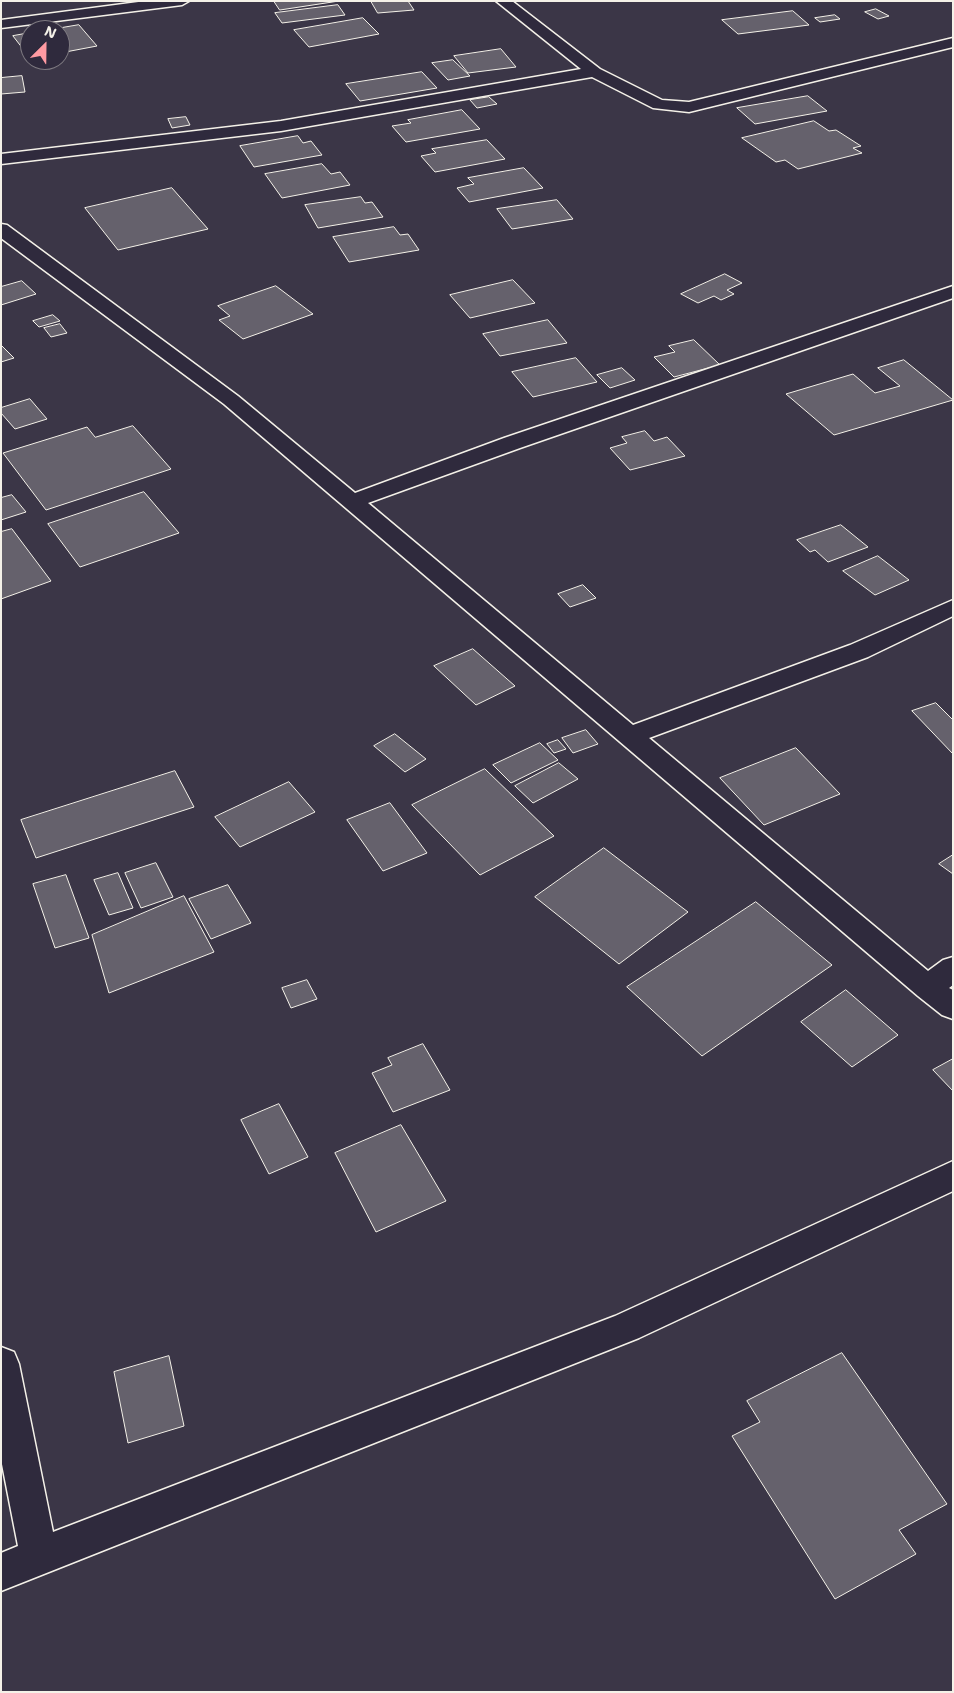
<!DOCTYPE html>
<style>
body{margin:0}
#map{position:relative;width:954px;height:1693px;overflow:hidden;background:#3b3647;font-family:"Shantell Sans",sans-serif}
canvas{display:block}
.frame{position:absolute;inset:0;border:2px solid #f4f1e8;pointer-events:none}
.north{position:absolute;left:20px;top:20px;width:50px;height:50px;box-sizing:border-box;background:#2f2a3d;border:1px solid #7e7a81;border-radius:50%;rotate:23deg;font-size:14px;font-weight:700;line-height:20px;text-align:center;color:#f4f1e8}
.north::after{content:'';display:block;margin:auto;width:18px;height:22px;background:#ff9aa2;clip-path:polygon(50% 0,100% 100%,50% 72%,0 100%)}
</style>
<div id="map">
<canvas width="954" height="1693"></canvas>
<div class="frame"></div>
<div class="north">N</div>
</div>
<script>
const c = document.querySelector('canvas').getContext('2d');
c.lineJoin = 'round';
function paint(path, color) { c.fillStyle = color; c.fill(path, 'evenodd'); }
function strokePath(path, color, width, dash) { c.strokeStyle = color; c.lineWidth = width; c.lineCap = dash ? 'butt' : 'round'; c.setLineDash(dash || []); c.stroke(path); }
const building = new Path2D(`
 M274,1H339L280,10Z
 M371,1H408L414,10L378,13Z
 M338,5L345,15L282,23L275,13Z
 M876,9L889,16L878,19L865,12Z
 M793,11L809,25L738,34L722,20Z
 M835,15L840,19L820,22L815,18Z
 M363,18L379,34L309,47L294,30Z
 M79,25L97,46L60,53V30H48Z
 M30,33V58L13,36Z
 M501,49L516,67L468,73L454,56Z
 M453,60L470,76L448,80L432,63Z
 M422,72L437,88L360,101L346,84Z
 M22,76L25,92L1,94V78Z
 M808,96L827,111L755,124L737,108Z
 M489,97L497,104L477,108L470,100Z
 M462,110L480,129L406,142L392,126L411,123L408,120Z
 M186,117L190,125L172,128L168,119Z
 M814,121L829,131L836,130L861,146L853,148L862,153L798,169L785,160L776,162L742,138Z
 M298,136L303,143L311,141L322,155L254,167L240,146Z
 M487,140L505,159L435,172L421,156L436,153L432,149Z
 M322,164L331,174L340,172L350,185L282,198L265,174Z
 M524,168L543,188L469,202L457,188L474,184L468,178Z
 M172,188L208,229L118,250L85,208Z
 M361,197L365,203L372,202L383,217L318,228L305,205Z
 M557,200L573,219L512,229L497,209Z
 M394,227L400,235L408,234L419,250L349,262L333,237Z
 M725,274L742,283L727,290L734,294L721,300L714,296L698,303L681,294Z
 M513,280L535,303L470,318L450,295Z
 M22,281L36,294L1,305V287Z
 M276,286L313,314L243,339L219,320L230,316L218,306Z
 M53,315L60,321L39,327L33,321Z
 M548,320L567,343L500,356L483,334Z
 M60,324L67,333L51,337L44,328Z
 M694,340L720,365L674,377L654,357L675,352L669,346Z
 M1,345L14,358L1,362Z
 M576,358L597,382L533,397L512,372Z
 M904,360L953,400L834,435L786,394L853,374L875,393L900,386L878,368Z
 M622,368L635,380L610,388L597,375Z
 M30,399L47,419L15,429L1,413V408Z
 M133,426L171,469L46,510L3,453L87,427L95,437Z
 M645,431L654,441L667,437L685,456L630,470L610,448L627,443L622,437Z
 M144,492L179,533L80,567L48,524Z
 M12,495L26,512L1,520V498Z
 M841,525L868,547L828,562L815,550L810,552L797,540Z
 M12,529L51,581L1,599V532Z
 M878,556L909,580L875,595L843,571Z
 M583,585L596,598L570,607L558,594Z
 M473,649L515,686L476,705L434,666Z
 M936,703L953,720V754L912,711Z
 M586,730L598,744L573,753L562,738Z
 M395,734L426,759L405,772L374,746Z
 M558,740L566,749L554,753L547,744Z
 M540,743L558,760L511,783L493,765Z
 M796,748L840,794L764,825L720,778Z
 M559,763L578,779L533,803L515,786Z
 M485,769L554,836L480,875L412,805Z
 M175,771L194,807L36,858L21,820Z
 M289,782L315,812L240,847L215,817Z
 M390,803L427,853L383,871L347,820Z
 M604,848L688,912L619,964L535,897Z
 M953,855V874L939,864Z
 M156,863L173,897L141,908L125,873Z
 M118,873L133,908L109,915L94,880Z
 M66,875L89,938L55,948L33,884Z
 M228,885L251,923L211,939L189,899Z
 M184,896L214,952L109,993L92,935Z
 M756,902L832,965L702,1056L627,987Z
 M307,980L317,999L291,1008L282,988Z
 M846,990L898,1035L852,1067L801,1022Z
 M423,1044L450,1090L393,1112L372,1073L392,1065L388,1058Z
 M953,1059V1091L933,1070Z
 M279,1104L308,1157L269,1174L241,1120Z
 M401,1125L446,1201L376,1232L335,1153Z
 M842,1353L947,1504L899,1530L916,1554L835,1599L732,1436L760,1422L747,1401Z
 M169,1356L184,1426L128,1443L114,1372Z`);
const minor = new Path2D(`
 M146,1H189L182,5L1,28V20Z
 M496,1H512L600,69L662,100L689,102L953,38V47L689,112L653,108L592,77L281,131L1,164V154L281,121L581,69Z
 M1,224L7,225L238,396L355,493L504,438L953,286V298L520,448L368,503L633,725L850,645L953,600V616L868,657L649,738L928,971L943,960L953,957V985L949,988L953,990V1019L942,1015L918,996L224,404L1,238Z
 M953,1161V1191L639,1338L1,1591V1553L18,1546L1,1459V1347L14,1352L19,1364L53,1532L615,1316Z`);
paint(building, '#65616c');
strokePath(building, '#f4f1e8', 1);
strokePath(minor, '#f4f1e8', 3);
paint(minor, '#2f2a3d');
</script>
